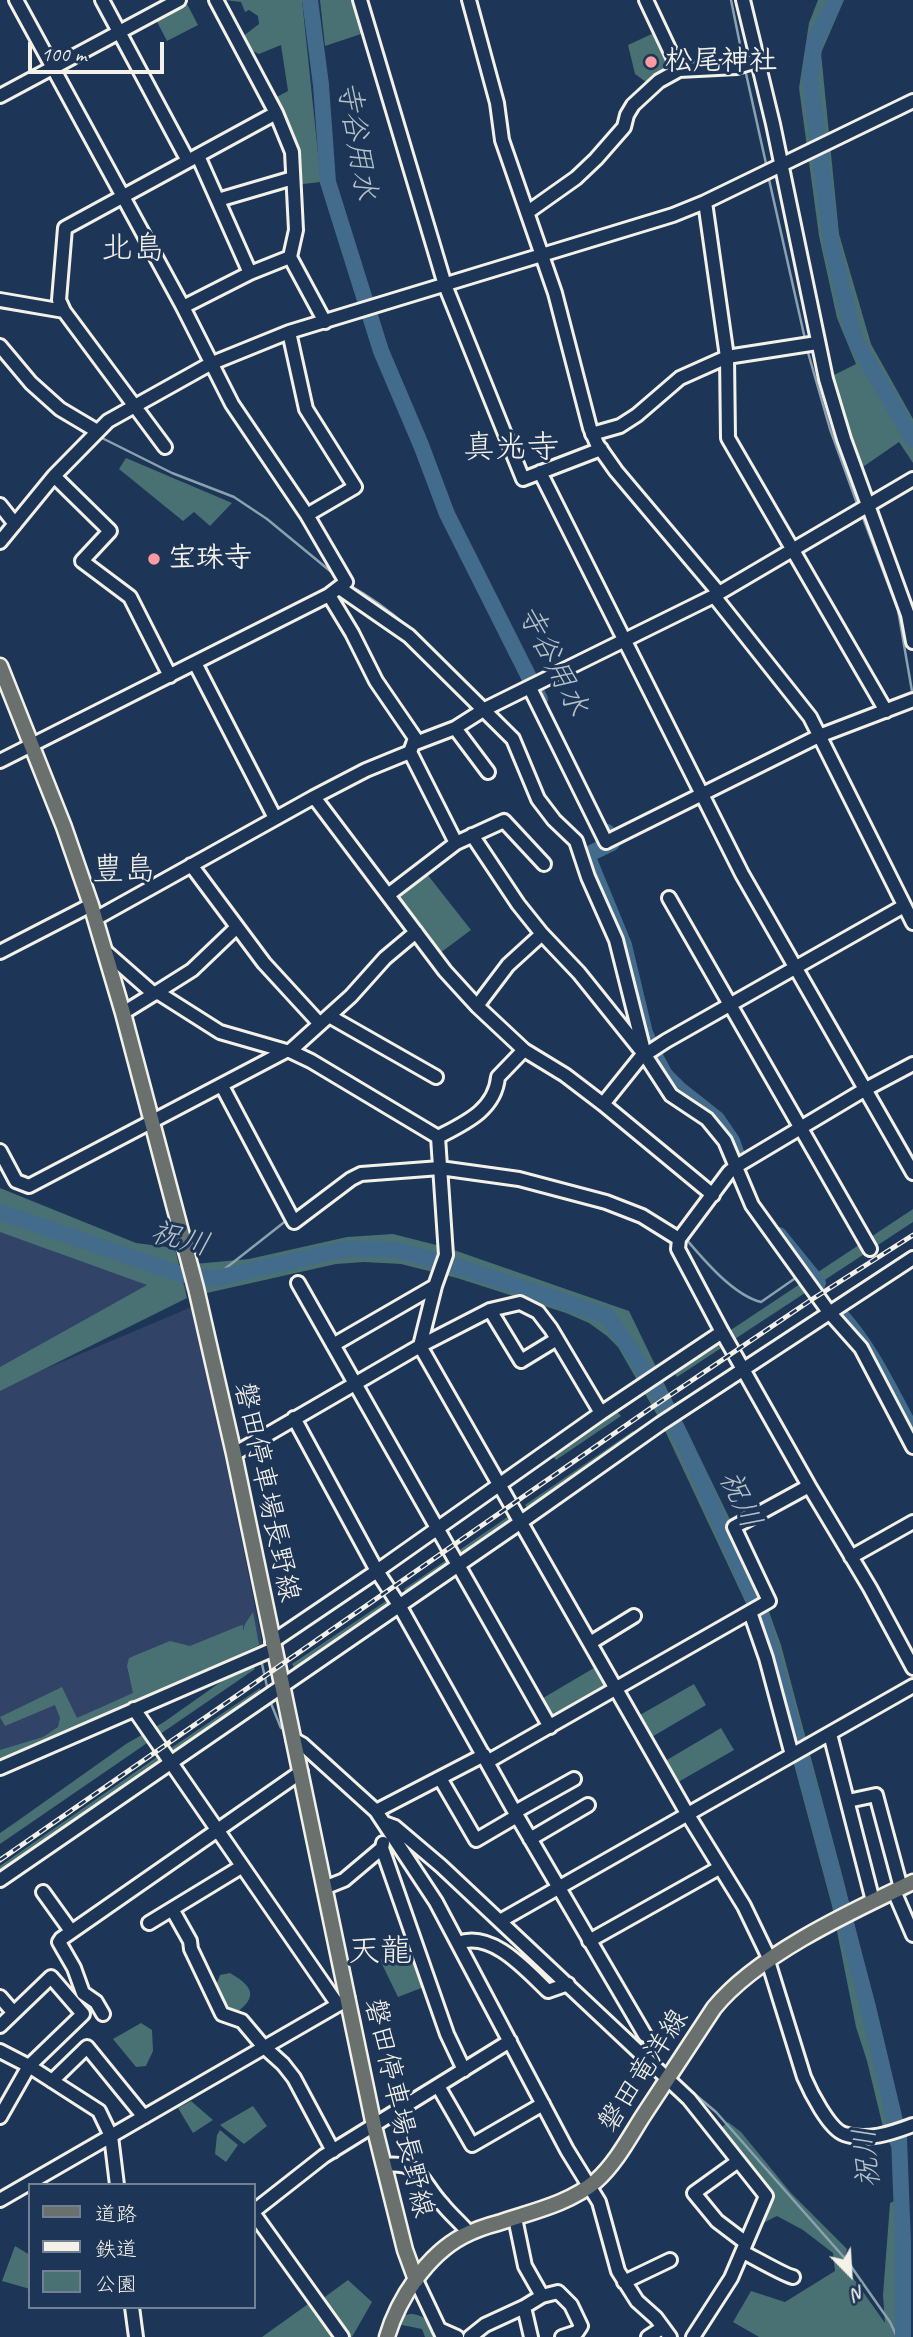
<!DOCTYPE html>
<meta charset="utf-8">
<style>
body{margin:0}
#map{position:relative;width:913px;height:2337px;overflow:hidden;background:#1d3557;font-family:Caveat,"Klee One",sans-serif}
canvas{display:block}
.legend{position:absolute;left:28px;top:2183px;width:228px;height:126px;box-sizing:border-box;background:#1d3557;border:2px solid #738091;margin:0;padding:9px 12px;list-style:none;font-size:21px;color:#f4f1e8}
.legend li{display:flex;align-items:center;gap:14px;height:35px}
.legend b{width:35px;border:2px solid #738091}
.north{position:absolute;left:815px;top:2239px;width:70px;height:70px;-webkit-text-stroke:5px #1d3557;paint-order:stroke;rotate:156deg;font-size:19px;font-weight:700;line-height:28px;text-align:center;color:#f4f1e8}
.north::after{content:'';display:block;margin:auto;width:24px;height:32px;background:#f4f1e8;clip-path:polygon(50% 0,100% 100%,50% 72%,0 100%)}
.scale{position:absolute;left:28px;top:42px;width:136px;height:32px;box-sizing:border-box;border:4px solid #f4f1e8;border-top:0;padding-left:9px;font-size:21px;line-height:24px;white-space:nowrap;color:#f4f1e8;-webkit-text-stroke:5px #1d3557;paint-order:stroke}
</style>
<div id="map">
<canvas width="913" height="2337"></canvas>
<ul class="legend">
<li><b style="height:9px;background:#6a706d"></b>道路</li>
<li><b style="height:9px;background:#f4f1e8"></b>鉄道</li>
<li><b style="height:19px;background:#497073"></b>公園</li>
</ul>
<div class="north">N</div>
<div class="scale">100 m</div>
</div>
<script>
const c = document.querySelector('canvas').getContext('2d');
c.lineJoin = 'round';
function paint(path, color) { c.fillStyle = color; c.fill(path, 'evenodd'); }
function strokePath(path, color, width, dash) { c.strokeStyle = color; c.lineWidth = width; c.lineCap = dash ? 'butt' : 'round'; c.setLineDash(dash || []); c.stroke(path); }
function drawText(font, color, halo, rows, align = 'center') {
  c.font = font + ' Caveat,"Klee One",sans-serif'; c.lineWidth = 6; c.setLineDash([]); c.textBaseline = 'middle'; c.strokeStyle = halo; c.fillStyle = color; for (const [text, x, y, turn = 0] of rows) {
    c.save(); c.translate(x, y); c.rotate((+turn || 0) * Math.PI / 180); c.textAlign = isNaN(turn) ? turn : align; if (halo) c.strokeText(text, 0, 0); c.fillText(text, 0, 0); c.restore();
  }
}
const built = new Path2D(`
 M0,1222L196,1288L0,1373Z
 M194,1306L263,1646L0,1763V1388Z`);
const green = new Path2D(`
 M185,0L198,25L167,41L153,14Z
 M225,0H302L321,182L294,185L289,145L269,101L288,91L281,45L259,54L245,47L242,37L259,24L258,16L249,10L245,12L241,2Z
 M320,0H360L370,31L325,46Z
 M818,0H844L821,53L839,234L871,344L913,419V463L899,442L857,471L826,379L856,364L837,318L819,236L799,88L809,23Z
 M654,33L666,41L679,70L653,87L635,74L628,45Z
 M126,458L232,503L210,526L194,512L183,521L119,469Z
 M423,869L471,930L436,956L388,895Z
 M0,1188L136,1243L175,1248L187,1298L0,1391V1367L147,1285L0,1232Z
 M913,1209V1222L677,1377L672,1369Z
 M393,1234L448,1248L629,1311L752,1565L781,1645L844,1882L901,2113L908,2168V2337H901L899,2316L898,2337H759L733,2322L751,2291L785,2302L835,2271L833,2253L803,2230L777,2216L761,2224L758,2222L772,2196L715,2133L728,2122L741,2132L791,2193L847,2249L844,2265L885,2323L883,2295L890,2203L897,2200L892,2149L883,2127L867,2061L856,2027L832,1906L773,1686L751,1614L660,1420L618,1347L607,1336L589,1323L566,1313L457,1278L401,1264L364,1262L336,1264L189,1297L194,1264L249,1259L347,1237Z
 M615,1409L621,1416L556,1460L551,1454Z
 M633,1431L639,1439L531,1513L525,1505Z
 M509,1516L514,1523L464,1558L458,1551Z
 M448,1559L453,1565L407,1595L404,1589Z
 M386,1601L391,1607L296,1671L292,1664Z
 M253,1612L259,1645L67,1734L0,1761V1750L43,1737L58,1727L60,1718L55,1705L5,1726L0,1717L62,1687L77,1718L133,1693L127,1666L129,1658L170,1641L190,1646L239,1626L243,1625V1631L245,1624Z
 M599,1665L611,1687L551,1722L538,1701Z
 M253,1666L255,1669L0,1844V1833L16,1822L126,1744L164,1722L232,1674Z
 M694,1684L706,1705L645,1741L633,1719Z
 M260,1688L261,1693L175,1755L171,1748Z
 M721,1728L734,1750L673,1785L660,1764Z
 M157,1757L162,1764L0,1875V1866Z
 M415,1947L429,1985L398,1997L380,1960Z
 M230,1973C258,1989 256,2000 230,2017L214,1990L220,1975Z
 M141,2023L152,2030L153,2051L146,2066L136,2067L113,2039Z
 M191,2101L213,2120L193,2133L178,2108Z
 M253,2106L267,2126L244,2144L220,2125Z
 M220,2130L238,2145L226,2162L215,2154L217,2135Z
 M15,2246L30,2255V2289L2,2281Z
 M348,2280L372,2302L352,2337H262L315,2299L318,2302Z
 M410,2314C425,2314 430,2323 435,2337H425L422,2329L402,2325L396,2328L402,2316Z`);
const stream = new Path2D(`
 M731,0L743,59
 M745,69L767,168
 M768,175L805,339
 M807,349L830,429L858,506
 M67,420L83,429
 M98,436L172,473L234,497L267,519L335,575
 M862,515L898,610L913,697
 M349,585C392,608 425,642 459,677
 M498,716L513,731
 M661,1221L679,1231
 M686,1239C704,1260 733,1295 761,1302L797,1277
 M212,1279L287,1220
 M254,1662L262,1664L268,1691
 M270,1701L281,1728H284
 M297,1732L329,1758L360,1788
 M678,2080L716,2112L848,2262L890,2322L897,2337`);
const river = new Path2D(`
 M310,0L321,85L328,182L381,351L421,445L447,514L540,699
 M835,0L815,41L810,78L832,247L855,340L913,440
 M607,832L612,843L587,855L624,945L645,1033L656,1058L665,1075L679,1089L717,1119L732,1141L740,1164
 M0,1212L180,1274L212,1279L346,1249L397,1250L459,1267L607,1316L623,1338L656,1388L684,1443L758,1607L816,1810L868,2007L899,2138L903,2243V2337
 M779,1235L818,1283
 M837,1311C872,1349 889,1389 913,1433`);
const minor = new Path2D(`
 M102,0L188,161
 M216,0L276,113L292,152L296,230L290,257L325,322
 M360,0L445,285L523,479L601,449
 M469,0L497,103L502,140L555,293L590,428L597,444L616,471L719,593
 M646,0L679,70
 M743,0L773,124L826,379L844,439L908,615L913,642
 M0,96L179,0
 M198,156L250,273
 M218,200L293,178
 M705,202L727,357L728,438L886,711
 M528,212L576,178L596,159L624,127L627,115L633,105L659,81L679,70L737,67L757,61
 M0,300L64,311
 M183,307L250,273L290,257
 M289,332L306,409L355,487L307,515
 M0,346L31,383L60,409L97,431
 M592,434L620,426L637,415L680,378L727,357L817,343
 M165,447L64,311L59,300L65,228L276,113
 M540,472L742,874L913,1173
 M54,476L110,531L82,561L130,597L170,676
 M0,505L15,524
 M0,542L54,476L108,421L210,364L289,332L673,215L705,202L913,101
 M341,589L409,636L513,739L538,799L554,820L576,841L588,877L616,940L645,1055L671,1095L707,1119L725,1141L752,1205L829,1312L861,1348L913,1447
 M329,595L352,633L376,681L415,738L413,744
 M714,596L810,717L913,923
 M195,663L275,818
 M530,688L606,842L819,736L913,700
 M455,728L488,772
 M410,752L456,843
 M0,761L329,595L346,582L307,515L232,404L183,307L16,0
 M314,797L445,971L477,1006L524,1050L565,1075L603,1104L713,1195
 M472,835L518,904L542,934L579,973L640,1049
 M191,865L264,963L320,1024
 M388,895L456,843L504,821L544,864
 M669,898L870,1249
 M95,919L314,797L366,770L410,752L413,744L455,728L485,709L714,596L913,479
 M105,951L154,994
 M0,952L91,905
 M157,992L192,970L237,927
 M477,1006L508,965L542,934
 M123,1013L157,992L220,1032L286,1051
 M329,1016L436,1077
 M290,1051L311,1061L438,1137C465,1123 495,1110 498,1077L524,1050
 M913,1064L864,1090L735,1167L729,1172L679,1239L678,1249L722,1332L809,1486L870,1588L913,1668
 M222,1086L294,1222L351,1179L361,1174L440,1168L519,1179L606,1202L642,1216L679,1239
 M603,1104L640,1058L666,1041L904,906
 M438,1137L446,1255L435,1286L420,1346L688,1815L744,1906L770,1960
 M0,1151L16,1181L29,1186L286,1051H290L351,996L385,958L416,932
 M298,1283L550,1727
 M490,1310L521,1361L557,1339
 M333,1345L435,1286
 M294,1418L377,1571L601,1413L722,1332
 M234,1454L420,1346L490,1310L520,1303L538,1312L551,1329L601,1413
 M851,1557L913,1522
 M750,1612L766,1658L792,1755
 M272,1642L377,1571L399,1605L517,1816L645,2035
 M590,1643L634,1616
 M134,1709L338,2005
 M830,1734L873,1901
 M293,1739L302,1744L376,1811L436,1902L567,2150L599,2202L618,2271L637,2301L656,2318L670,2337
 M487,1762L769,1601L734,1527L809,1486
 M0,1768L274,1649
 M440,1778L476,1840L517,1816
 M848,1801L876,1795L901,1888
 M376,1811L484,1755
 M515,1812L574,1779
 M384,1823L395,1827L441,1866L689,2099L766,2196L731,2278L693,2337
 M530,1839L588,1805
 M382,1848L447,2034L464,2070
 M0,1880L521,1522L660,1424L913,1258
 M324,1888L344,1880L382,1848L383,1843
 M894,1891L913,1935
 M43,1892L71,1931
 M172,1909L190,1941L191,1949L222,2014L242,2021L263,2046L283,2064L294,2078L333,2151
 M500,1921L913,1686
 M149,1923L241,1867
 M589,1941L719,1868
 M458,1943C492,1930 526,1970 548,1991L568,1984
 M768,1961L804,2077C810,2091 829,2129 844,2134C866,2142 892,2133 913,2125
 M0,1997L13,2012
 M103,2014L96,2002L83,1993L74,1968L59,1942L61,1939L301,1772
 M0,2026L51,1977L83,2014L29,2066L0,2117
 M0,2051L29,2066L99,2111L111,2136L117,2185
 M52,2081L87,2047L144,2117
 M438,2086L472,2145L543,2104
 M737,2162L694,2193L717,2221L746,2243
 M384,2165C423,2161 421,2182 443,2205C451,2215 461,2223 469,2233
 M0,2200L348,1999
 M254,2211L324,2156L510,2041
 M254,2214L342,2337
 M515,2218L525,2266L542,2296
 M743,2252C753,2257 786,2276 793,2277
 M416,2280L443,2337
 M624,2282L670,2260
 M132,2307L136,2337
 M524,2307L531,2337
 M439,2329L457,2337
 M470,2337L485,2325L524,2307L542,2296L558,2292L571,2305L581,2326L577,2332L562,2337
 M648,2337L662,2328`);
const major = new Path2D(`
 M0,666L64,827L91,905L123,1013L196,1288L234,1454L374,2126L405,2250L416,2280
 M387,2337C398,2299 427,2255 463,2236C473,2231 486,2226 498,2223C530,2212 569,2204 596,2181C616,2163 629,2138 643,2116C667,2080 690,2044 714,2008C757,1955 850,1912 913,1882`);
const rail = new Path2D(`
 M0,1860L648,1410L811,1300L913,1235`);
const markers = [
 [651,62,7,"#ff9aa2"],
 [154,559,7,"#ff9aa2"]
];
const poiNames = [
 ["松尾神社",665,62],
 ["宝珠寺",168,559]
];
const streetNames = [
 ["磐田停車場長野線",266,1492,78],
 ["磐田竜洋線",644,2071,-57],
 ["磐田停車場長野線",398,2108,77]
];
const waterNames = [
 ["寺谷用水",356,141,81],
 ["寺谷用水",552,661,63],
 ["祝川",180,1240,14],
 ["祝川",739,1500,65],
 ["祝川",868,2158,-95]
];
const quarterNames = [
 ["北島",133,250],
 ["真光寺",511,449],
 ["豊島",124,871],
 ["天龍",380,1953]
];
paint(built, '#314468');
paint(green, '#497073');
strokePath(stream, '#8aa1b0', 2.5);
strokePath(river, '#436b8b', 16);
strokePath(minor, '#f4f1e8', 18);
strokePath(major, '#f4f1e8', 19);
strokePath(minor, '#1d3557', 12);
strokePath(major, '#6a706d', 14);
strokePath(rail, '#f4f1e8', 5);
strokePath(rail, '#1d3557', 2.5, [8]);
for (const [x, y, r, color] of markers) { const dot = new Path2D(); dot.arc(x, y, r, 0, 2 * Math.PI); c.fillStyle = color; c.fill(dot); strokePath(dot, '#1d3557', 2.5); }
drawText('bold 28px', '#f4f1e8', '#1d3557', poiNames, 'left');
drawText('28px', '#f4f1e8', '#1d3557', streetNames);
drawText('italic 30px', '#b6c2c7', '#1d3557', waterNames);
drawText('32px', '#f4f1e8', '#1d3557', quarterNames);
</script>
